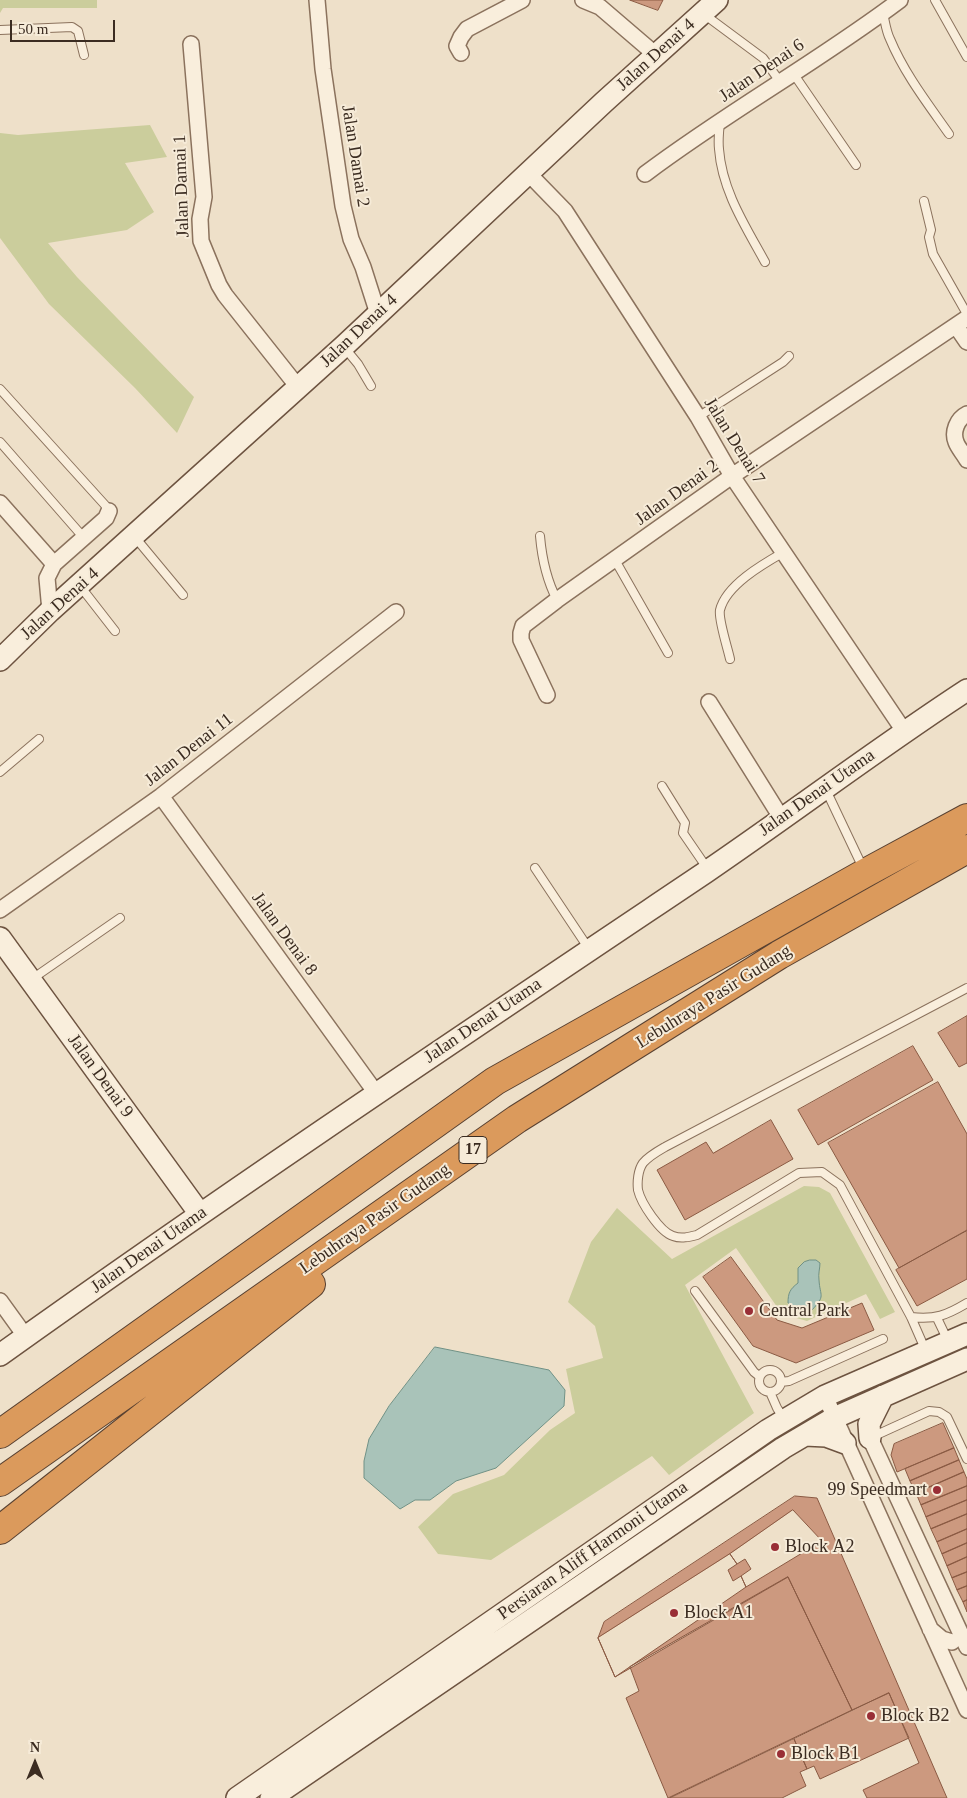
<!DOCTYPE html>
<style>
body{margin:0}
#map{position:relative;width:967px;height:1798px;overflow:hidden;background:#eee0c9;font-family:Georgia,serif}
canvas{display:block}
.north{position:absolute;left:10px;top:1738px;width:50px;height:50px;-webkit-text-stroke:4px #f6ebd8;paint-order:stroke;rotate:0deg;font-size:14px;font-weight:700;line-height:20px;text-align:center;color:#3b2c21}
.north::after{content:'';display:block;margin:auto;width:18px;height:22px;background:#3b2c21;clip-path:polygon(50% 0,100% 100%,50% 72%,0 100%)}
.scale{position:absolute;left:10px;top:20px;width:105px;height:22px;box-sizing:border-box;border:2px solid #3b2c21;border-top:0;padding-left:6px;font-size:15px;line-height:18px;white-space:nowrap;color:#3b2c21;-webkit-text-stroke:4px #f6ebd8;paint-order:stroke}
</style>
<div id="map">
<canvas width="967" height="1798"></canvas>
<div class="north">N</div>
<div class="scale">50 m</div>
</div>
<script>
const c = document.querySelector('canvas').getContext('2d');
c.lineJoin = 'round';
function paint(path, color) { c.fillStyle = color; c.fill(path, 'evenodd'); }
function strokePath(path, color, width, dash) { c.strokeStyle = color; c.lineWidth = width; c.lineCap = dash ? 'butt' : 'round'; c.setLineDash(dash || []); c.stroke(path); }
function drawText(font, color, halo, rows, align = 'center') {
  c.font = font + ' Georgia,serif'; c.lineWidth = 4; c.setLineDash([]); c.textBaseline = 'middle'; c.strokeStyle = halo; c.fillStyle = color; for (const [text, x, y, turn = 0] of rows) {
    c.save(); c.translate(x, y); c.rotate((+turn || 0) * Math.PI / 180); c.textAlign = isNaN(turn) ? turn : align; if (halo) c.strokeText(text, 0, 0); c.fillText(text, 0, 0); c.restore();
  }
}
const green = new Path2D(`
 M0,0H97V8H3L0,13Z
 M150,125L167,157L125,163L154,212L127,230L48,243L77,277L194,397L177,433L135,388L49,304L0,238V133L18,135Z
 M804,1186L819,1187L830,1193L895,1312L880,1319L866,1294L807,1321L782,1314L736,1248L685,1285L754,1413L669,1475L652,1456L491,1560L438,1554L418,1527L453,1494L504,1475L550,1430L575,1413L566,1369L603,1358L595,1326L568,1302L591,1242L617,1208L672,1259Z`);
const water = new Path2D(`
 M810,1260H816L820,1263C820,1268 818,1274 819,1280C820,1297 826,1295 812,1310H801L788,1303C788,1293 790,1289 798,1283V1268L804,1262Z
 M435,1347L549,1370L565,1390L564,1406L496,1468L456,1481L430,1500H415L400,1509L364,1478V1461L369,1439L389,1406Z`);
const building = new Path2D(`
 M630,0H663L658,10Z
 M967,1016V1063L959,1067L938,1033Z
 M913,1046L933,1080L818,1145L798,1110Z
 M938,1082L967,1134V1230L899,1268L828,1143Z
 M771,1120L793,1159L685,1220L657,1170L706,1142L713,1153Z
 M967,1231V1279L917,1306L896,1270Z
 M731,1257L777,1320L802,1328L862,1303L874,1330L796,1363L753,1346L703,1277Z
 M943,1423L954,1448L897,1472L891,1455L894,1444Z
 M954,1448L959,1460L910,1481L905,1469Z
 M959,1460L964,1472L916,1493L910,1481Z
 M964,1472L967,1479V1486L921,1505L916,1493Z
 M967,1486V1500L926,1517L921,1505Z
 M795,1496L817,1498L947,1798H867L863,1790L919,1763L889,1693L852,1710L788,1577L615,1677L598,1638L604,1622Z
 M967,1500V1514L931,1529L926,1517Z
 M793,1510L822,1541L746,1587L741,1576L751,1569L745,1559L737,1564L730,1554Z
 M967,1514V1529L937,1542L931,1529Z
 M967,1529V1543L942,1554L937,1542Z
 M967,1543V1557L947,1566L942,1554Z
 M730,1554L737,1564L728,1570L733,1581L741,1576L746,1587L615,1677L598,1638Z
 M967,1557V1572L952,1578L947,1566Z
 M967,1572V1586L957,1590L952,1578Z
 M788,1577L852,1710L668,1798L626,1698L639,1691L630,1667Z
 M967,1586V1600L963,1602L957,1590Z
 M967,1600V1612L963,1602Z
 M889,1693L909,1738L820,1779L814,1766L807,1769L794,1739Z
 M794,1739L807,1769L800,1772L806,1786L782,1798H670Z`);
const lane = new Path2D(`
 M935,0L967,57
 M883,13C885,21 886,31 890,39C904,73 928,104 949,134
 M705,15L763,58L781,83
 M0,30L72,27L78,31L84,55
 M793,73L856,165
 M720,122C719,131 718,140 719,149C722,191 746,227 765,262
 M924,201L931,230L929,237L933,254L967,314
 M344,347L358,364L371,386
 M0,389L105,505L109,511
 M698,417L783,362L789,356
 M0,442L84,538
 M134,536L183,595
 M540,536C542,559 546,579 557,600
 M615,560L668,653
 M80,586L115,631
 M730,659C728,649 718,619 720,610C726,585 763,564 784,552
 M0,772L39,739
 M662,786L685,823L683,833L707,868
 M826,790L863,868
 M535,868L589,949
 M32,979L120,918
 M695,1291L754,1372L759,1376
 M911,1317C935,1320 947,1315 967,1303
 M937,1318L948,1341
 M925,1349L911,1317L840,1185L822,1172L799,1173L697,1235C689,1237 681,1239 673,1236C660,1232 641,1203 638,1190C637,1182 638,1170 643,1163C649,1156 658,1151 665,1147L967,988
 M759 1381a11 11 0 1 1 22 0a11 11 0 1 1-22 0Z
 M781,1382L789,1381L883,1339
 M770,1392L777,1408L784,1419
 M872,1437L929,1411L939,1412L947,1417L967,1459`);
const street = new Path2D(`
 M317,0L323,69L343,206L351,239L363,267L378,314
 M583,0L600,7L656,55
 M191,44L204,197L200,219L201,241L219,285L225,295L298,387
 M461,53L457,46L461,37L467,29L522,0
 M529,174L565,211L698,417L732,476L904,731
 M645,174C727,112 818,62 900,0
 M956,326L967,342
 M967,414C957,419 952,432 956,442C958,448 964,454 967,460
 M0,503L54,564L47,578L50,611
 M54,564L106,518L109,511
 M547,695L521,640V633L523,626L557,600L732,476L967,318
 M709,702L782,819
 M161,796L376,1093
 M0,910L161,796L396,612
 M0,1301L26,1337
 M825,1396L967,1710
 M870,1438L967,1647
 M930,1629L942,1639L952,1642`);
const secondary = new Path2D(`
 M0,660L50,611L344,346L604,102L717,0
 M0,938L200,1214
 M0,1355C232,1189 469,1031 706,872C794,812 878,748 967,690
 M805,1435L826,1436L845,1443
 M870,1438L869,1424L883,1396
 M237,1798L768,1430L825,1396L967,1334
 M271,1798L783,1448L834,1418L967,1359`);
const highway = new Path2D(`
 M0,1434L495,1081L867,872L967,818
 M0,1482L517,1119L779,955L967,849
 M0,1530L311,1284`);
const markers = [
 [749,1311,5,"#992e36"],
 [937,1490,5,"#992e36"],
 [775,1547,5,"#992e36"],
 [674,1613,5,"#992e36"],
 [871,1716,5,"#992e36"],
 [781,1754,5,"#992e36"]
];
const shields = [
 [473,1150,28]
];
const shieldNames = [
 ["17",473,1150]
];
const streetNames = [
 ["Jalan Denai 4",656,55,-42],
 ["Jalan Denai 6",762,71,-34],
 ["Jalan Damai 2",355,156,81],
 ["Jalan Damai 1",182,186,-92],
 ["Jalan Denai 4",359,331,-43],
 ["Jalan Denai 7",734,441,58],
 ["Jalan Denai 2",677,493,-36],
 ["Jalan Denai 4",60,604,-42],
 ["Jalan Denai 11",189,750,-38],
 ["Jalan Denai Utama",817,793,-35],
 ["Jalan Denai 8",284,934,54],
 ["Lebuhraya Pasir Gudang",714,997,-32],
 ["Jalan Denai Utama",483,1021,-34],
 ["Jalan Denai 9",100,1076,54],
 ["Lebuhraya Pasir Gudang",375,1219,-35],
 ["Jalan Denai Utama",149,1250,-35],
 ["Persiaran Aliff Harmoni Utama",593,1551,-35]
];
const poiNames = [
 ["Central Park",759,1311],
 ["99 Speedmart",927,1490,"right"],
 ["Block A2",785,1547],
 ["Block A1",684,1613],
 ["Block B2",881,1716],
 ["Block B1",791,1754]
];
paint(green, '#cbcd9c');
paint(water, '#a9c3b9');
strokePath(water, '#709186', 1);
paint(building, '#cc997f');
strokePath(building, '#8a5a43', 1);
strokePath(lane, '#8b725d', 10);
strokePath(street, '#8b725d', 18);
strokePath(secondary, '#6d5340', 24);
strokePath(highway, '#594131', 30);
strokePath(lane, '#f9eedc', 8);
strokePath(street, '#f9eedc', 15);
strokePath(secondary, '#f9eedc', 21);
strokePath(highway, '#db9a5c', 28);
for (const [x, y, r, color] of markers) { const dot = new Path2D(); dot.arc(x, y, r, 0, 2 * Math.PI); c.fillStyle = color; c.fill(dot); strokePath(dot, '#f6ebd8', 2); }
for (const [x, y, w] of shields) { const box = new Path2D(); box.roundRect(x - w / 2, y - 13.5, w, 27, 4); c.fillStyle = '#f6ebd8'; c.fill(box); strokePath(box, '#3b2c21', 1); }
drawText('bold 16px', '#3b2c21', null, shieldNames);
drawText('18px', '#3b2c21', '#f6ebd8', streetNames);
drawText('18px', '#3b2c21', '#f6ebd8', poiNames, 'left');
</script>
